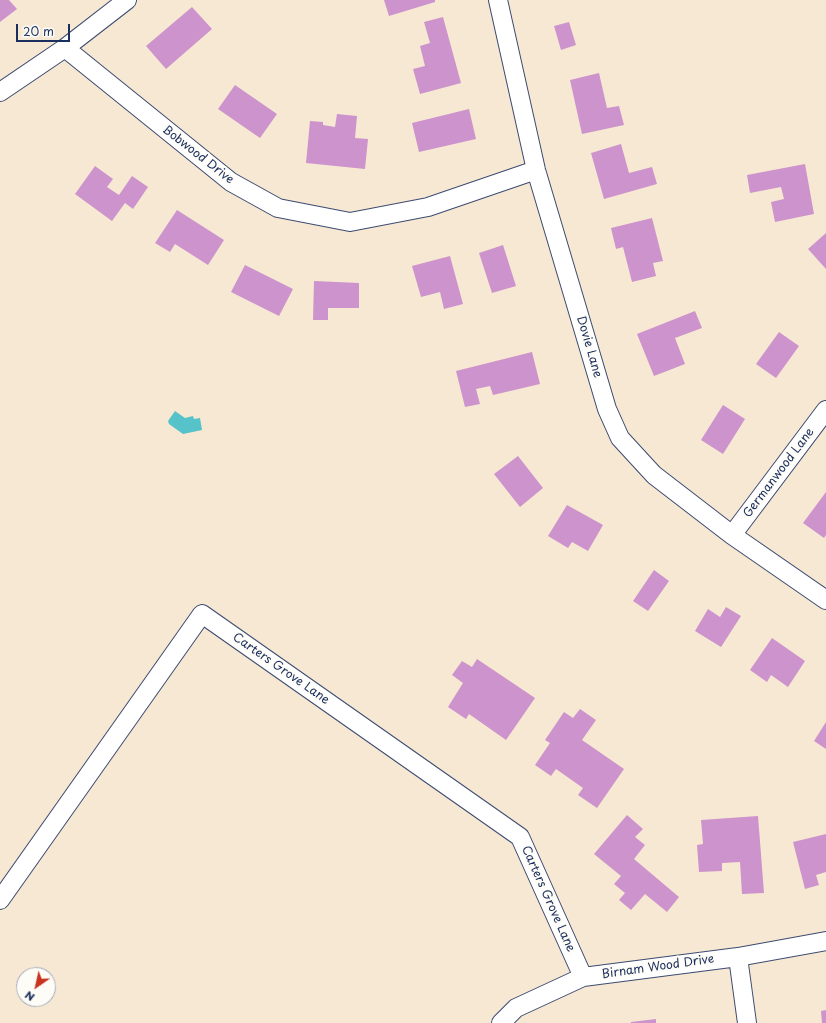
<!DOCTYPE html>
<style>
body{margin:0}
#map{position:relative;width:826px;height:1023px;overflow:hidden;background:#f7e8d3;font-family:"Playpen Sans",sans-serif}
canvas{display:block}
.north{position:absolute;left:16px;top:967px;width:40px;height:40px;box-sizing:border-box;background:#fdfcf7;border:1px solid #a3aaba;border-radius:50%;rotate:214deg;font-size:11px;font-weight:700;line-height:16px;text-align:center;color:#1b2f5e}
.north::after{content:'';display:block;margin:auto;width:14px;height:18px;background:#c8321e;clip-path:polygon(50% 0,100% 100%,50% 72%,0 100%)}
.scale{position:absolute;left:16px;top:24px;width:54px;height:18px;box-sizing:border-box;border:2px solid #1b2f5e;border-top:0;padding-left:5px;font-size:12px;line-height:14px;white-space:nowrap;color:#1b2f5e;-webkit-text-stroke:3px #fdfcf7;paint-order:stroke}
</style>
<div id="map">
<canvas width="826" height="1023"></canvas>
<div class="north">N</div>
<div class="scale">20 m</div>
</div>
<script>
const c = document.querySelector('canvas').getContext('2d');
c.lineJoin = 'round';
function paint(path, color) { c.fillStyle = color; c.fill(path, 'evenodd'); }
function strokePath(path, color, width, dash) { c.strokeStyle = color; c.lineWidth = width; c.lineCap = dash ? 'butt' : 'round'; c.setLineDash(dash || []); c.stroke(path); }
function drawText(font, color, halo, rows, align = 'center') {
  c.font = font + ' "Playpen Sans",sans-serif'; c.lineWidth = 4; c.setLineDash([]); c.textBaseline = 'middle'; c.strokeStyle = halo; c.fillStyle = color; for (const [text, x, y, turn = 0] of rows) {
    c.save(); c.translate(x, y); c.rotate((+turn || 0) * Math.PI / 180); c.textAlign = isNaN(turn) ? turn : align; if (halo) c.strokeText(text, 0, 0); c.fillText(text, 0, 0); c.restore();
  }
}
const water = new Path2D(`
 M175,411L185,418L193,416L194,419L200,418L202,430L183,434L169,424L168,421Z`);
const building = new Path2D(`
 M0,0H9L17,9L0,22Z
 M384,0H435V2L389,16Z
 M192,7L212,29L166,69L146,46Z
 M443,17L461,83L420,94L413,69L425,66L420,46L430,43L424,22Z
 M569,22L576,45L561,50L554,26Z
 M599,73L607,108L619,106L624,125L582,134L570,80Z
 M235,85L277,114L260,138L218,109Z
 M469,109L476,139L419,152L412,123Z
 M337,114L357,116L355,138L368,139L365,169L306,163L310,121L323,122V125L335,127Z
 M621,144L629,173L652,167L657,184L604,199L591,153Z
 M805,164L814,214L775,222L771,202L784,199L781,187L750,193L747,175Z
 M95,166L113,179L107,187L119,195L132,176L148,187L133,209L125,203L112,221L75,194Z
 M177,210L224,240L208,265L175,244L170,252L155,243Z
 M652,218L663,261L653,263L656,276L632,282L623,247L616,249L611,228Z
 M826,233V269L808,249Z
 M503,245L516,286L492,293L479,253Z
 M450,256L463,304L444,309L440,292L421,297L412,266Z
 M245,265L293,289L279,316L231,292Z
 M314,281L359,283V308H328V320H313Z
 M695,311L702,328L675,338L685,364L654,376L637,334Z
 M779,332L799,346L776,378L756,364Z
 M532,352L540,384L493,395L490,386L476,389L480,404L465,407L456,371Z
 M723,405L745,419L723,454L701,440Z
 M518,456L543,488L520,507L494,474Z
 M826,492V535L824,538L803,523Z
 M567,505L603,525L588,551L572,542L568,548L548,536Z
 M654,570L669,581L648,611L633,601Z
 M726,607L741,616L721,647L695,631L708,609L720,617Z
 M772,638L805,661L788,687L771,675L767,682L750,670Z
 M477,659L535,698L506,740L469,714L466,719L448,707L463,683L452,675L462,661L472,667Z
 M580,709L596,720L582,740L624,769L597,808L578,795L583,788L556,769L551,776L535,765L550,743L545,740L564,712L573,718Z
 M826,722V749L814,741Z
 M627,815L643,829L635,837L645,845L634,859L679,897L667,912L645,894L631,910L619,900L625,893L614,884L621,876L594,854Z
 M758,816L764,893L742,894L740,862L722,863V871L699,872L697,845L703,844L701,820Z
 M826,834V872L816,875L819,885L805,889L793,842Z
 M826,1010V1023H822L821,1011Z
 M656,1019V1023H631V1022Z`);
const street = new Path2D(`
 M498,0L536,170L607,409L620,438L654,475L732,535L826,600
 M65,48L231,182L278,208L350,222L428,207L536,170
 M0,92L65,48L127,0
 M732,535L826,410
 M0,900L202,614L520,837L583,977
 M738,957L747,1023
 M501,1023L516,1008L583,977L738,957L826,941`);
const streetNames = [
 ["Bobwood Drive",198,155,38],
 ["Dovie Lane",589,347,74],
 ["Germanwood Lane",779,473,-53],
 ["Carters Grove Lane",281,669,35],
 ["Carters Grove Lane",548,899,66],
 ["Birnam Wood Drive",658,967,-8]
];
paint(water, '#55c3c9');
paint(building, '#cd93cc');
strokePath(street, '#3c4b70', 20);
strokePath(street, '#fff', 18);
drawText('12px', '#1b2f5e', '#fdfcf7', streetNames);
</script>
